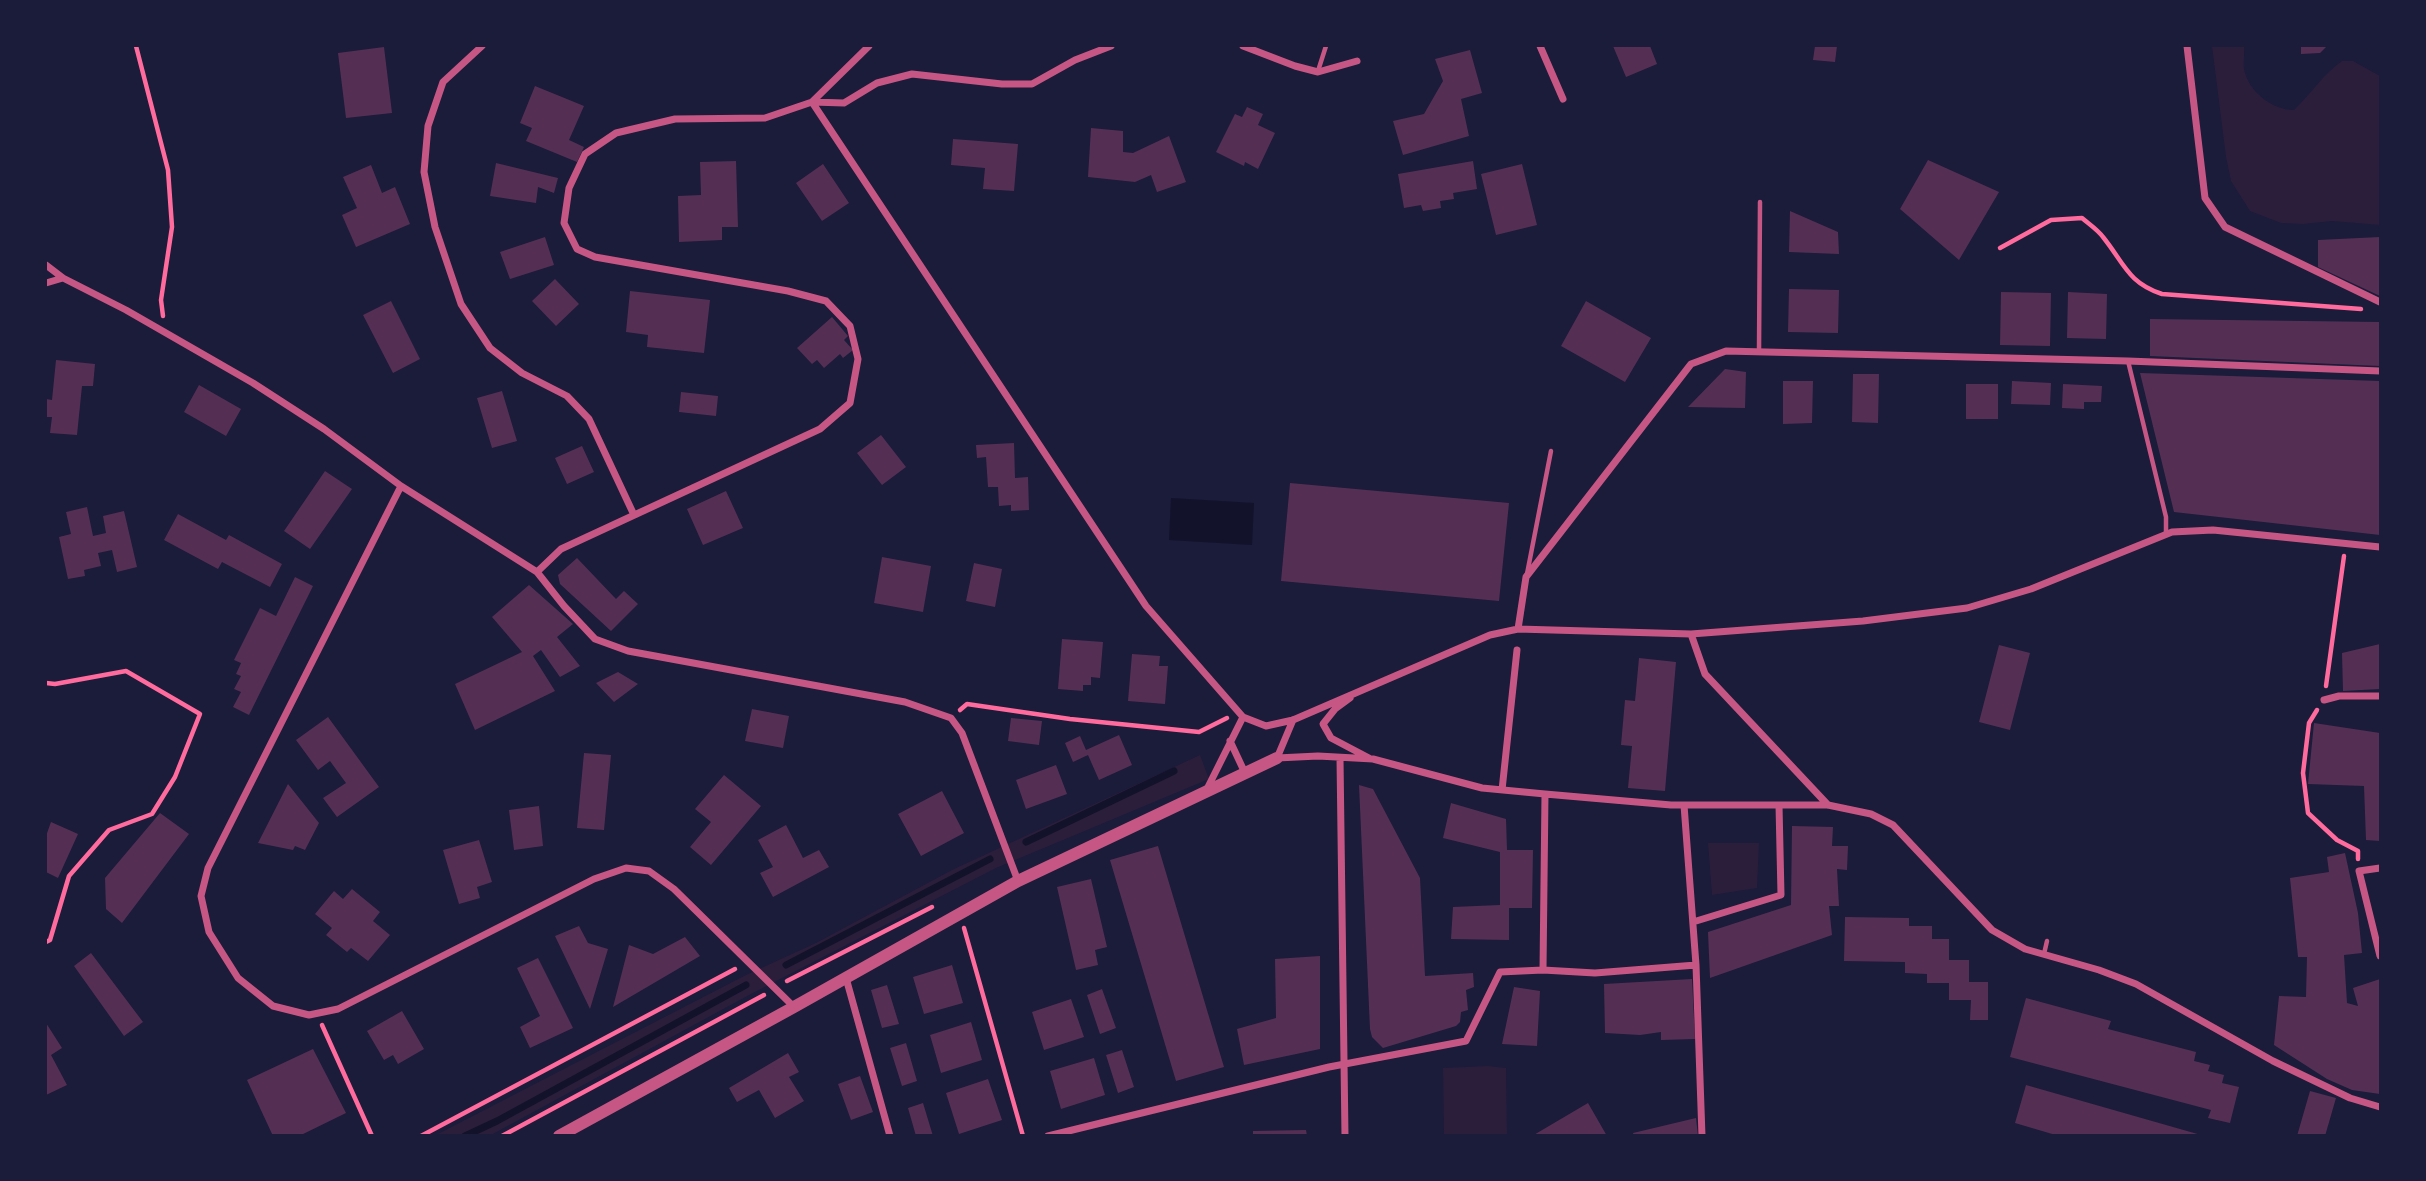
<!DOCTYPE html>
<style>
body{margin:0}
#map{position:relative;width:2426px;height:1181px;overflow:hidden;background:#1b1b3a;font-family:Karla,sans-serif}
canvas{display:block}
.frame{position:absolute;inset:0;border:47px solid #1b1b3a;pointer-events:none}
</style>
<div id="map">
<canvas width="2426" height="1181"></canvas>
<div class="frame"></div>
</div>
<script>
const c = document.querySelector('canvas').getContext('2d');
c.lineJoin = 'round';
function paint(path, color) { c.fillStyle = color; c.fill(path, 'evenodd'); }
function strokePath(path, color, width, dash) { c.strokeStyle = color; c.lineWidth = width; c.lineCap = dash ? 'butt' : 'round'; c.setLineDash(dash || []); c.stroke(path); }
const green = new Path2D(`
 M2212,46H2244C2245,53 2243,62 2244,69C2248,91 2272,110 2294,110C2311,94 2323,74 2342,61H2353L2380,76V225L2332,221L2303,224L2281,223L2250,211L2231,181L2226,157Z
 M1200,755L1209,779L996,868L751,994L491,1135L434,1136L746,975L816,943L952,870Z
 M1708,843H1759L1757,888L1712,895Z
 M1488,1066L1506,1068L1507,1135H1444L1443,1068Z`);
const water = new Path2D(`
 M1171,498L1254,503L1252,545L1169,540Z`);
const stream = new Path2D(`
 M1026,842L1174,771
 M786,965L990,859
 M465,1136L497,1121L746,985`);
const building = new Path2D(`
 M1613,46H1650L1657,64L1626,77Z
 M1815,46H1837L1835,62L1813,60Z
 M2301,46H2327L2320,53L2301,54Z
 M384,47L392,113L346,118L338,53Z
 M1470,50L1482,93L1461,99L1469,136L1403,155L1393,121L1424,114L1443,81L1435,59Z
 M535,86L584,106L569,140L584,147L577,162L526,141L532,128L520,123Z
 M1247,107L1263,114L1258,125L1275,133L1258,169L1245,162L1244,166L1216,152L1235,114L1242,117Z
 M1091,128L1123,131V152L1133,153L1169,136L1186,182L1157,192L1151,175L1135,182L1088,177Z
 M953,139L1018,144L1014,191L983,189L985,168L951,165Z
 M1928,160L1999,192L1959,260L1900,209Z
 M736,161L738,227H722V240L679,242L678,196L701,195L700,162Z
 M1473,161L1477,189L1453,193L1454,199L1440,201L1441,208L1423,211L1421,205L1404,208L1398,174Z
 M496,163L558,178L554,193L538,187L536,203L490,196Z
 M823,164L849,203L822,221L796,183Z
 M1522,164L1537,225L1496,235L1481,174Z
 M371,165L382,193L395,187L410,224L356,247L342,215L357,208L343,177Z
 M1790,211L1838,232L1839,254L1789,252Z
 M545,237L554,265L510,279L500,252Z
 M2380,237V296L2318,267V240Z
 M555,279L579,304L556,326L532,301Z
 M1789,289L1839,290L1838,333L1788,332Z
 M630,291L710,300L704,353L647,347L648,335L626,332Z
 M2001,292L2051,293L2050,346L2000,345Z
 M2068,292L2107,294L2106,339L2067,338Z
 M391,301L420,359L393,373L363,315Z
 M1586,301L1651,338L1625,382L1561,346Z
 M832,317L848,336L844,340L853,350L843,358L840,354L824,368L817,360L812,364L797,348Z
 M2150,319L2380,322V366L2150,356Z
 M56,360L95,364L93,386H82L77,435L50,433L52,417H46V399L52,400Z
 M1725,369L1746,372L1745,408L1688,407Z
 M2140,373L2380,381V535L2174,512Z
 M1853,374H1879L1878,423L1852,422Z
 M1783,381H1813L1812,423L1783,424Z
 M2012,381L2051,383L2050,405L2011,404Z
 M1966,384H1998V419H1966Z
 M2063,384L2102,386L2101,402H2084V409L2062,408Z
 M199,385L241,409L226,436L184,412Z
 M502,391L517,441L492,448L477,398Z
 M681,392L718,396L716,416L679,412Z
 M881,435L906,467L882,485L857,453Z
 M1014,443L1015,478L1028,477L1029,510L1011,511V505L999,506L998,487H988L986,457L977,458L976,445Z
 M582,446L594,472L567,484L555,458Z
 M325,471L352,489L310,549L284,531Z
 M1290,483L1509,503L1499,601L1281,581Z
 M726,491L743,528L703,545L687,509Z
 M87,507L93,536L106,533L103,516L124,511L137,567L117,572L112,550L98,553L101,566L84,570L85,576L68,579L59,537L71,534L66,512Z
 M178,514L226,540L229,535L282,564L270,587L222,562L218,569L164,540Z
 M882,557L931,566L923,612L874,603Z
 M577,558L616,599L624,591L638,604L611,631L560,584L558,575Z
 M974,563L1002,569L995,607L966,601Z
 M295,577L313,586L249,715L233,707L241,692L234,689L241,676L236,674L241,663L234,660L260,608L276,616Z
 M529,585L573,624L557,637L580,666L560,677L541,650L533,656L555,691L475,730L455,684L522,652L492,617Z
 M1062,639L1103,642L1100,678L1091,677V685H1083V691L1058,689Z
 M2380,644V689L2343,691L2342,653Z
 M1999,645L2030,653L2010,730L1979,722Z
 M1132,654L1160,656L1159,666H1168L1165,704L1128,701Z
 M1639,658L1676,662L1665,791L1628,788L1632,746L1621,745L1625,700L1635,701Z
 M618,672L638,684L614,702L596,683Z
 M752,709L789,716L783,748L745,741Z
 M328,717L379,787L337,817L323,798L346,783L330,761L318,770L296,740Z
 M1011,718L1042,721L1039,745L1008,741Z
 M2314,723L2380,733V841L2366,840L2364,786L2308,784Z
 M1119,735L1132,765L1099,780L1088,755L1073,762L1065,743L1080,736L1086,750Z
 M584,753L611,755L604,830L577,828Z
 M1056,765L1067,794L1026,809L1016,780Z
 M724,775L761,806L711,865L690,847L711,822L695,809Z
 M288,784L319,823L305,850L295,846L293,850L258,843Z
 M1359,785L1373,789L1420,878L1425,976L1473,973L1474,987L1466,990L1468,1010L1461,1012L1460,1022L1456,1026L1383,1048L1372,1037L1370,1029Z
 M942,791L964,833L921,856L898,814Z
 M1451,803L1506,819L1507,850H1533L1532,908H1509V940L1451,939L1453,907L1500,905V852L1443,838Z
 M539,806L543,846L514,850L509,810Z
 M160,813L189,834L122,923L106,909L105,878Z
 M51,822L78,834L58,878L46,872V836Z
 M786,825L803,858L819,850L829,867L773,897L760,873L773,867L758,840Z
 M1792,826L1833,827L1832,846H1848L1847,870L1837,869L1839,906H1829L1832,935L1710,978L1708,932L1791,905Z
 M479,840L492,882L477,887L480,898L459,904L443,850Z
 M1158,846L1224,1067L1176,1081L1110,860Z
 M2345,853L2358,913L2362,953L2344,955L2347,1003L2358,1006L2353,988L2380,979V1094L2352,1090L2327,1079L2274,1045L2279,996L2306,997L2307,957H2298L2290,878L2329,872L2327,857Z
 M1091,879L1107,947L1095,950L1098,965L1076,970L1057,887Z
 M352,889L380,912L373,921L390,935L368,961L351,948L347,952L326,935L332,928L315,914L334,891L343,899Z
 M1845,917L1909,918V926H1932V939H1949V960H1969V982H1988V1020H1970L1971,1000H1949V983H1927V974L1905,973V962L1844,961Z
 M579,926L588,943L608,949L590,1009L555,936Z
 M685,937L700,956L613,1007L629,945L653,954Z
 M91,953L143,1022L124,1036L74,966Z
 M1320,956V1049L1244,1065L1237,1029L1276,1018L1275,959Z
 M538,958L573,1028L530,1048L520,1027L540,1016L517,968Z
 M952,965L963,1003L924,1014L913,977Z
 M1692,979L1695,1039L1661,1040V1032L1640,1035L1605,1033L1604,984Z
 M887,985L899,1024L882,1028L871,990Z
 M1514,987L1540,991L1537,1046L1502,1044Z
 M1102,989L1116,1028L1100,1034L1087,995Z
 M2026,998L2111,1021L2108,1029L2196,1052L2194,1061L2210,1065L2208,1071L2224,1075L2222,1083L2239,1087L2230,1123L2208,1118L2211,1110L2010,1057Z
 M1071,999L1084,1037L1044,1050L1032,1012Z
 M402,1011L424,1049L398,1064L393,1055L384,1060L367,1031Z
 M971,1022L982,1060L941,1073L930,1035Z
 M46,1023L62,1048L51,1055L67,1085L46,1095Z
 M906,1043L917,1081L902,1086L890,1048Z
 M313,1049L346,1113L299,1136H273L247,1080Z
 M1122,1050L1134,1087L1118,1093L1106,1055Z
 M788,1053L799,1072L789,1077L804,1101L775,1118L759,1090L737,1102L729,1088Z
 M1094,1058L1105,1095L1061,1109L1050,1071Z
 M860,1076L873,1112L851,1120L838,1084Z
 M988,1079L1002,1120L959,1134L946,1093Z
 M2026,1085L2201,1135V1136H2059L2015,1123Z
 M2310,1091L2336,1098L2325,1136H2297Z
 M923,1103L933,1136H916L908,1108Z
 M1588,1103L1607,1136H1532Z
 M1696,1118L1698,1136H1634L1633,1133Z
 M1306,1130L1307,1136H1253V1131Z`);
const path = new Path2D(`
 M136,46L168,170L172,227L161,300L163,316
 M2000,248L2051,220L2082,218C2089,224 2098,230 2103,237C2124,263 2128,283 2162,294L2361,309
 M46,683L55,684L126,671L200,714L175,777L152,814L109,830L69,876L50,940L46,942
 M2326,686L2344,556
 M960,710L967,704L1070,719L1199,732L1227,718
 M2317,710L2309,723L2303,773L2308,813L2337,840L2358,851V859
 M964,928L1023,1136
 M787,981L932,907
 M322,1025L372,1136
 M421,1136L735,969
 M502,1136L764,995`);
const service = new Path2D(`
 M1318,71L1326,46
 M1759,351L1760,202
 M2128,361L2166,517V534
 M1527,574L1551,451
 M2044,954L2047,941`);
const minor = new Path2D(`
 M482,46L443,82L428,126L424,172L435,227L461,304L490,348L522,373L567,396L589,419L634,515
 M1243,46L1295,66L1318,72L1357,61
 M1540,46L1563,99
 M2187,46L2205,198L2225,227L2380,302
 M812,102L1146,606L1243,717
 M812,102L844,103L877,83L912,74L1002,84H1032L1075,60L1111,46
 M46,265L63,278L126,310L253,383L324,429L401,486L537,572L564,606L595,639L628,651L905,702L951,718L962,733L1018,881
 M46,283L63,278
 M401,486L208,868L201,896L209,932L238,978L273,1006L309,1015L338,1009L594,879L626,868L649,871L674,889L794,1007
 M537,572L561,549L820,429L850,403L858,359L850,326L826,301L788,291L595,257L577,249L564,223L569,188L585,154L616,133L675,119L765,118L812,102L869,46
 M1518,629L1526,577L1691,364L1726,351L2128,361L2380,371
 M1691,634L1705,674L1828,805
 M1350,698L1335,709L1323,724L1331,738L1369,758
 M2324,700L2339,696H2380
 M1243,717L1266,726L1293,720L1490,635L1518,629L1691,634L1863,621L1967,608L2031,589L2172,532L2213,530L2380,547
 M1293,720L1277,758L1318,756L1373,759L1482,788L1545,794L1671,805H1828L1871,814L1893,825L1992,930L2025,949L2099,970L2136,984L2273,1061L2350,1098L2380,1107
 M1230,741L1245,773
 M1340,758L1345,1136
 M1502,790L1517,650
 M1206,791L1243,717
 M1684,805L1696,965L1702,1136
 M2380,868L2359,871L2380,956
 M1693,922L1781,895L1779,805
 M1543,970L1545,794
 M846,978L890,1136
 M1048,1136L1329,1067L1466,1041L1500,972L1543,970L1595,973L1696,965`);
const tertiary = new Path2D(`
 M559,1136L794,1007L1018,881L1277,758`);
paint(green, '#2a1e3b');
paint(water, '#12122b');
strokePath(stream, '#12122b', 7);
paint(building, '#542f53');
strokePath(path, '#ff6b9d', 4.5);
strokePath(service, '#c65784', 4.5);
strokePath(minor, '#c65784', 7);
strokePath(tertiary, '#c65784', 12);
</script>
